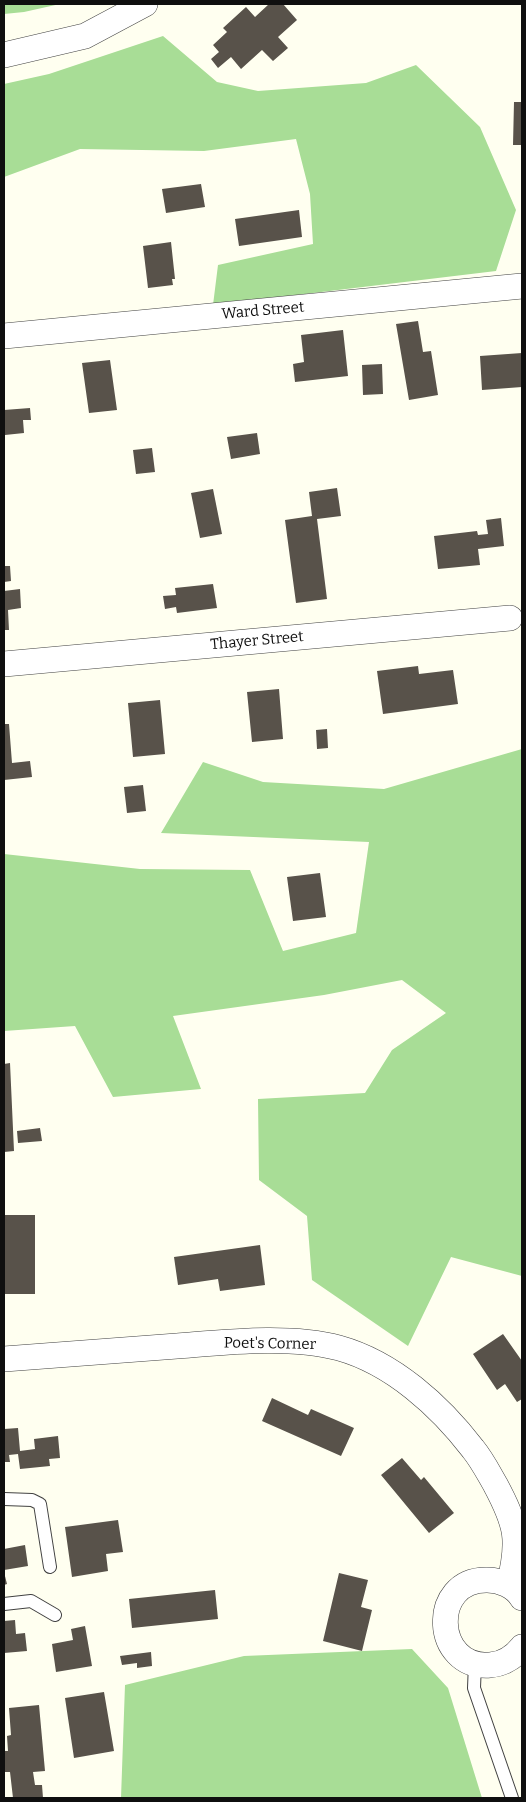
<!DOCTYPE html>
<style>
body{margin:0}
#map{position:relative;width:526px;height:1802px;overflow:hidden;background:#fffff0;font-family:Bitter,serif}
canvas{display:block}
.frame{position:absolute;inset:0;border:5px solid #0f0f0f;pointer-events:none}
</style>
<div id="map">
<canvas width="526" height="1802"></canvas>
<div class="frame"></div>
</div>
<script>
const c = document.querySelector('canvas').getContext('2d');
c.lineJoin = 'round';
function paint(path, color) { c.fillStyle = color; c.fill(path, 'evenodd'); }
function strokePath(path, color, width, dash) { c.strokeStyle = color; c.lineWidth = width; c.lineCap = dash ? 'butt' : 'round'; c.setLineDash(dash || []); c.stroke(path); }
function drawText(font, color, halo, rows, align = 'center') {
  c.font = font + ' Bitter,serif'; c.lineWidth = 5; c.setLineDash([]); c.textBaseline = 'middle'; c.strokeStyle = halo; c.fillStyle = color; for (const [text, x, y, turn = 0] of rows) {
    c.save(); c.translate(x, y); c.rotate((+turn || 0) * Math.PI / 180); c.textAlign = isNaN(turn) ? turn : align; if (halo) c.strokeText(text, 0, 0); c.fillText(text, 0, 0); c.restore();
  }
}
const forest = new Path2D(`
 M4,4H60L24,12L4,14Z
 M163,36L217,82L258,91L366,83L416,65L480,127L516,210L496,271L213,305L218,265L313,244L310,194L296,139L204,151L80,149L4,177V84L49,74Z
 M522,749V1276L451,1257L408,1346L312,1280L307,1216L259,1180L258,1099L365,1093L392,1050L446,1013L402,980L324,995L173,1016L201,1089L113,1097L75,1026L4,1031V854L140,869L250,870L283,951L356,933L369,842L161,833L203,762L263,782L384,789Z
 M412,1649L448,1688L482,1798H121L125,1685L244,1656Z`);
const building = new Path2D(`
 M269,4H283L297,20L278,37L288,48L273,61L262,50L241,69L231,57L218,68L211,59L219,52L213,45L227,32L223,28L246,7L255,17Z
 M514,102H522V145H513Z
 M201,184L205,207L166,213L162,189Z
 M299,210L302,237L239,246L235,219Z
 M171,242L175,279H172L173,285L148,288L143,246Z
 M418,321L423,352L431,351L438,395L409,400L396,324Z
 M343,330L348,376L295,382L293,364L304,362L301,335Z
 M522,353V387L482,390L480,356Z
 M110,360L117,410L89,413L82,363Z
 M382,364L383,394L363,395L362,365Z
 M30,408L31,420H23L24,433L5,435L4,410Z
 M257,433L260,454L231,459L227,437Z
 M152,448L155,472L136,474L133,450Z
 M337,488L341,516L317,519L327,599L296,603L285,520L312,516L309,492Z
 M213,489L222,534L200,538L191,493Z
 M501,518L504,546L478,549L480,565L438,569L434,536L477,531L478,535L488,534L486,520Z
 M4,566H10L11,581L4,582Z
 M213,584L217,608L177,613L176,607L165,609L163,596L176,595L175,588Z
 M20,589L21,608L8,610L9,630H4V591Z
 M418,666L419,674L453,670L458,704L383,714L377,671Z
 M279,689L283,739L252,742L247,692Z
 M160,700L165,754L133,757L128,703Z
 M4,724H9L12,763L30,761L32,777L4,780Z
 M327,729L328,748L317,749L316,730Z
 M143,785L146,811L127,813L124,787Z
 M320,873L326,917L293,921L287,877Z
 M10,1063L14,1151L4,1152V1064Z
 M40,1128L42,1141L18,1143L17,1131Z
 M4,1215H35V1294H4Z
 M260,1245L265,1285L220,1291L218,1279L178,1285L174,1257Z
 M503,1334L522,1361V1399L517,1402L505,1384L497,1390L473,1354Z
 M272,1398L308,1415L311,1409L354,1428L341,1456L262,1421Z
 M18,1428L20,1451L35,1449L34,1439L58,1436L60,1458L49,1459L50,1466L20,1469L18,1454L9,1455L10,1462H4V1429Z
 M402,1458L421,1480L424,1477L454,1513L429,1533L381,1475Z
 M118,1520L123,1552L106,1554L108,1571L72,1577L65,1527Z
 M25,1545L28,1566L4,1570V1549Z
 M4,1572L7,1584L4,1585Z
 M339,1573L368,1580L361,1607L372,1610L362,1651L323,1641Z
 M215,1590L218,1619L132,1628L129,1599Z
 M15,1620L16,1634L25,1633L27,1651L4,1653V1621Z
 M85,1626L92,1666L56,1672L52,1644L73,1640L71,1629Z
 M151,1652L152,1666L137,1668V1663L122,1665L120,1656Z
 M104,1692L114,1751L74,1758L65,1698Z
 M39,1705L45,1771L33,1772L35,1785H42L43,1798H13L10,1772H5L4,1765V1751H8L7,1736L11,1735L9,1708Z`);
const lane = new Path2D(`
 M4,1499L32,1500L40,1504L50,1567
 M4,1604L31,1601L55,1615
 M475,1663L474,1688L512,1798`);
const street = new Path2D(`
 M4,55L85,36L145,4
 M4,336L522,286
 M4,664L510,618
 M4,1359C62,1355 119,1350 177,1346C228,1342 290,1335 339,1348C393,1363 440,1406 473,1449C482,1460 488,1472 495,1484C517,1525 520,1540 509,1585
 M522,1598C515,1586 500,1580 487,1580C429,1579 433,1669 490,1665C503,1664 514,1657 522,1647`);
const streetNames = [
 ["Ward Street",263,311,-5],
 ["Thayer Street",257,641,-5],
 ["Poet's Corner",270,1344,1]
];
paint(forest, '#a8dd96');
paint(building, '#58524a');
strokePath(lane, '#424242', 14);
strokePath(street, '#424242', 26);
strokePath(lane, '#fff', 12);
strokePath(street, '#fff', 25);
drawText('15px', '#0f0f0f', '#fff', streetNames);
</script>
